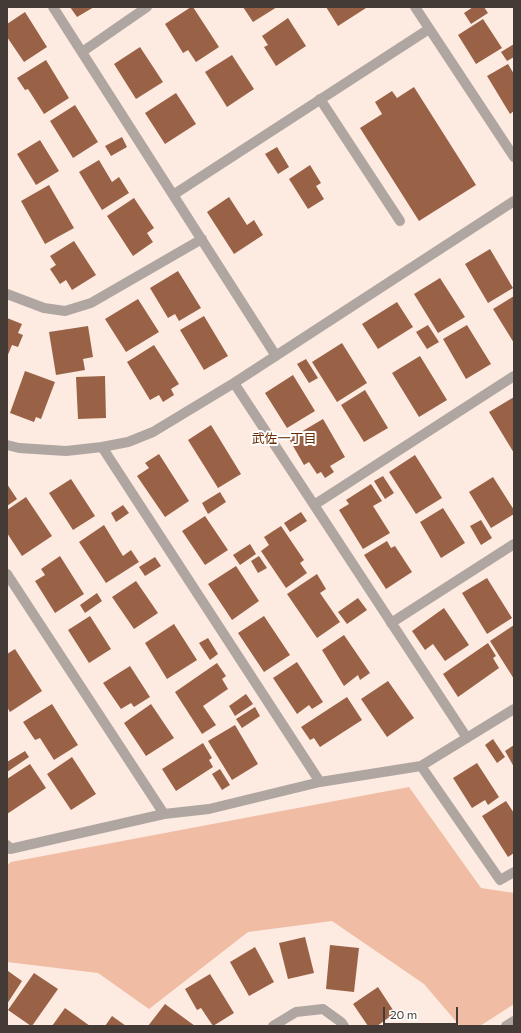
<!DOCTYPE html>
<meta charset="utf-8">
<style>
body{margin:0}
#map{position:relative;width:521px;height:1033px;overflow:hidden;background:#fdeae0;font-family:Commissioner,sans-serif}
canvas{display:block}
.frame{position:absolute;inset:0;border:8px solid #443a36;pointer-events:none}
.scale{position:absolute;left:383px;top:1007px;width:75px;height:18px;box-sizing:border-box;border:2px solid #443a36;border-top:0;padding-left:5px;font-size:12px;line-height:14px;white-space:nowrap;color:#443a36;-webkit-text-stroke:3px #fff;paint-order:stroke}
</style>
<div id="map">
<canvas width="521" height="1033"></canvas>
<div class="frame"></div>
<div class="scale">20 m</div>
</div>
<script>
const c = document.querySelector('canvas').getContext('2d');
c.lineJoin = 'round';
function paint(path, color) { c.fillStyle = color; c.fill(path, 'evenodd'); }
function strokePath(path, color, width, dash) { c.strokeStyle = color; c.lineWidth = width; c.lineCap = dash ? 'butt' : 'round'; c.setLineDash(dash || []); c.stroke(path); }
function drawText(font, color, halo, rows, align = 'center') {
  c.font = font + ' Commissioner,"Noto Sans JP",sans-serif'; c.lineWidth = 4; c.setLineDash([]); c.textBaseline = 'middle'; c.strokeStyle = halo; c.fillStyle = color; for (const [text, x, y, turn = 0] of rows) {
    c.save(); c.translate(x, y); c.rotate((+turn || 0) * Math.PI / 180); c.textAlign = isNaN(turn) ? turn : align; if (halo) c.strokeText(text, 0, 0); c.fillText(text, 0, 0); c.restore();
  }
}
const green = new Path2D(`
 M409,787L481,888L514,893V1004L480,1026H460L424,984L332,921L248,932L149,1009L98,973L7,962V865L11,862Z`);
const building = new Path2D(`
 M70,7H94L77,17Z
 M191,7H193L219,47L196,62L188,50L183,53L165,24Z
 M243,7H277L253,22Z
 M326,7H365L366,8L338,26Z
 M473,7H484L488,13L471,24L464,13Z
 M25,12L47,47L24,62L7,37V24Z
 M288,18L306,46L276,66L264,47L268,45L262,36Z
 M483,19L502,48L476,64L458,35Z
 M514,44V57L507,61L501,52Z
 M140,47L163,82L136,99L114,64Z
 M232,55L254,89L227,107L205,72Z
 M46,60L69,98L44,114L28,89L25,90L17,78Z
 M508,64L514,74V111L510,114L487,76Z
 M414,87L476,185L419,221L360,128L382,114L375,102L392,91L397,98Z
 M176,93L196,124L165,144L145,113Z
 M75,105L98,142L73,158L50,121Z
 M122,137L127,147L111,156L105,146Z
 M40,140L59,171L36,185L17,154Z
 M277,147L289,167L278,174L265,154Z
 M99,160L112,182L119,177L129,193L102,210L79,172Z
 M310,165L321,183L316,186L324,199L308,209L289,179Z
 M49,185L74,228L45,244L21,201Z
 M229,197L247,225L254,220L263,235L234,254L207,212Z
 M134,198L154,228L147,233L153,242L133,256L107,216Z
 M74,241L96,275L72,290L66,280L60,284L50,269L56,265L50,256Z
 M490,249L513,288L488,303L465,264Z
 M178,271L201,308L179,321L175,314L168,318L150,288Z
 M440,278L465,317L438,333L414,294Z
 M514,296V343L493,309Z
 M138,299L159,332L126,352L105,319Z
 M397,302L413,327L378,349L362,324Z
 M204,316L228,356L204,370L180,330Z
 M7,318L22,324L18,333L23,335L18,347L12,345L7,357Z
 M428,325L439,342L427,349L416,332Z
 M467,325L491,364L466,379L443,339Z
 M88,326L93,357L83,359L85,370L56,375L49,332Z
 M342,343L367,383L337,402L312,362Z
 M154,345L179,384L171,389L174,395L163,402L159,395L150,400L127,362Z
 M420,356L447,400L419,417L392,373Z
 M306,359L318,378L309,383L297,364Z
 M25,371L55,382L41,419L36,417L34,422L10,413Z
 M293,375L315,411L287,428L265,393Z
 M105,376L106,418L78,419L76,377Z
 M365,390L388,428L364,442L341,405Z
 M514,397V453L489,412Z
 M323,419L345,457L330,466L334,472L325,478L321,472L317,474L309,462L304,465L289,439Z
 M211,425L241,474L218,488L188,440Z
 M159,454L189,501L165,517L137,476L149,468L145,463Z
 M415,455L442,498L416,514L389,472Z
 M383,476L394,493L385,499L374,481Z
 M493,477L514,510V514L491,528L469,492Z
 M71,479L95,516L73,530L49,493Z
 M7,484L17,499L7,506Z
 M371,484L382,501L373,506L390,533L363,549L339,510L349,504L346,500Z
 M220,492L226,502L208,514L202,503Z
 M26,497L52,536L22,556L7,533V510Z
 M123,505L129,513L116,522L111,513Z
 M443,508L465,543L441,558L420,522Z
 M301,512L307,521L290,532L284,523Z
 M205,516L228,550L205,565L182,531Z
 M481,520L492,538L481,545L470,526Z
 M104,525L123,556L131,550L139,562L106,583L79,542Z
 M281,526L304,560L300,563L307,573L286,588L261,551L269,545L264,537Z
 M387,541L391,548L395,546L412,572L386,589L364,555Z
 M250,544L256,554L240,565L233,555Z
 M60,556L84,594L55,613L35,581L45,575L41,569Z
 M259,556L267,568L258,573L251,561Z
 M155,557L161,566L145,576L139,567Z
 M236,566L259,601L232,620L208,584Z
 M317,574L326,589L320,593L340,622L317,638L287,594Z
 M487,578L512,618L487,634L462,593Z
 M136,581L158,613L134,629L112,597Z
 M97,593L102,601L85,613L80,605Z
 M358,598L367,610L347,624L338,612Z
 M444,608L469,645L445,661L433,644L425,650L412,631Z
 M90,616L111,649L89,663L68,630Z
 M264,616L290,655L264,672L238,633Z
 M174,624L197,660L167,679L145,643Z
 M514,625V679L490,641Z
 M344,635L370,673L360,680L358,675L344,686L322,650Z
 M208,638L218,654L210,660L199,643Z
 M488,643L496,656L493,658L499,668L458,697L443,674Z
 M15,649L42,691L10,712L7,707V654Z
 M297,662L323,702L312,709L309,705L297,714L273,678Z
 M217,663L226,676L222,679L228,689L203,706L216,725L202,734L175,692Z
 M130,666L150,697L134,707L131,703L121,709L103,683Z
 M388,681L414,718L387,737L361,699Z
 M246,694L253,704L235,716L229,706Z
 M347,697L362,720L320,747L314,738L310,740L301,727Z
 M52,704L78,745L54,760L40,738L35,740L23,722Z
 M151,704L174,738L146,756L124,723Z
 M255,707L260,716L242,728L236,719Z
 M235,725L258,764L232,780L208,741Z
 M493,739L505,757L497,763L485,745Z
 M203,743L212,758L209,760L213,767L176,791L162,769Z
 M514,745V767L505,751Z
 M25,751L29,757L7,772V762Z
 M72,757L96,794L71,810L47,774Z
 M477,763L499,797L488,805L485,800L472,808L453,778Z
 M30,764L46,788L7,814V779Z
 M220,769L230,785L222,790L212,774Z
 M506,801L514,813V853L508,857L482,816Z
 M305,937L314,973L288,979L279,943Z
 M330,945L359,948L354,992L326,989Z
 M255,947L274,982L249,996L230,962Z
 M8,971L22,981L7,1004V972Z
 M34,973L58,989L32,1026H31L8,1010Z
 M210,974L234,1013L213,1026L201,1008L197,1010L185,989Z
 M378,987L395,1013L377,1026H368L353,1004Z
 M165,1004L195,1026H148Z
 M65,1008L90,1026H52Z
 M112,1016L126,1026H105Z`);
const lane = new Path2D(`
 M320,99L400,221`);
const street = new Path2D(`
 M53,7L276,356
 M415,7L514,157
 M82,52L147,7
 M173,195L429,29
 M7,294L44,308L65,311L91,303L202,239
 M234,383L467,738
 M7,445L19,448L66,451L102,447L128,442L153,432L234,383L514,201
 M102,447L320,782
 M314,505L514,376
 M7,574L164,814
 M391,623L514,544
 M421,766L514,709
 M7,845L10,849L164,814L209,809L320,782L421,766L500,880L514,872
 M273,1026L296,1012L323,1009L341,1022L344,1026
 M506,1026L514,1021`);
const neighbourhoodNames = [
 ["武佐一丁目",284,439]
];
paint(green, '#f0bda4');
paint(building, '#996247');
strokePath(lane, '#b0a6a1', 10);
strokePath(street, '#b0a6a1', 10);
drawText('13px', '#692c04', '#fff', neighbourhoodNames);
</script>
